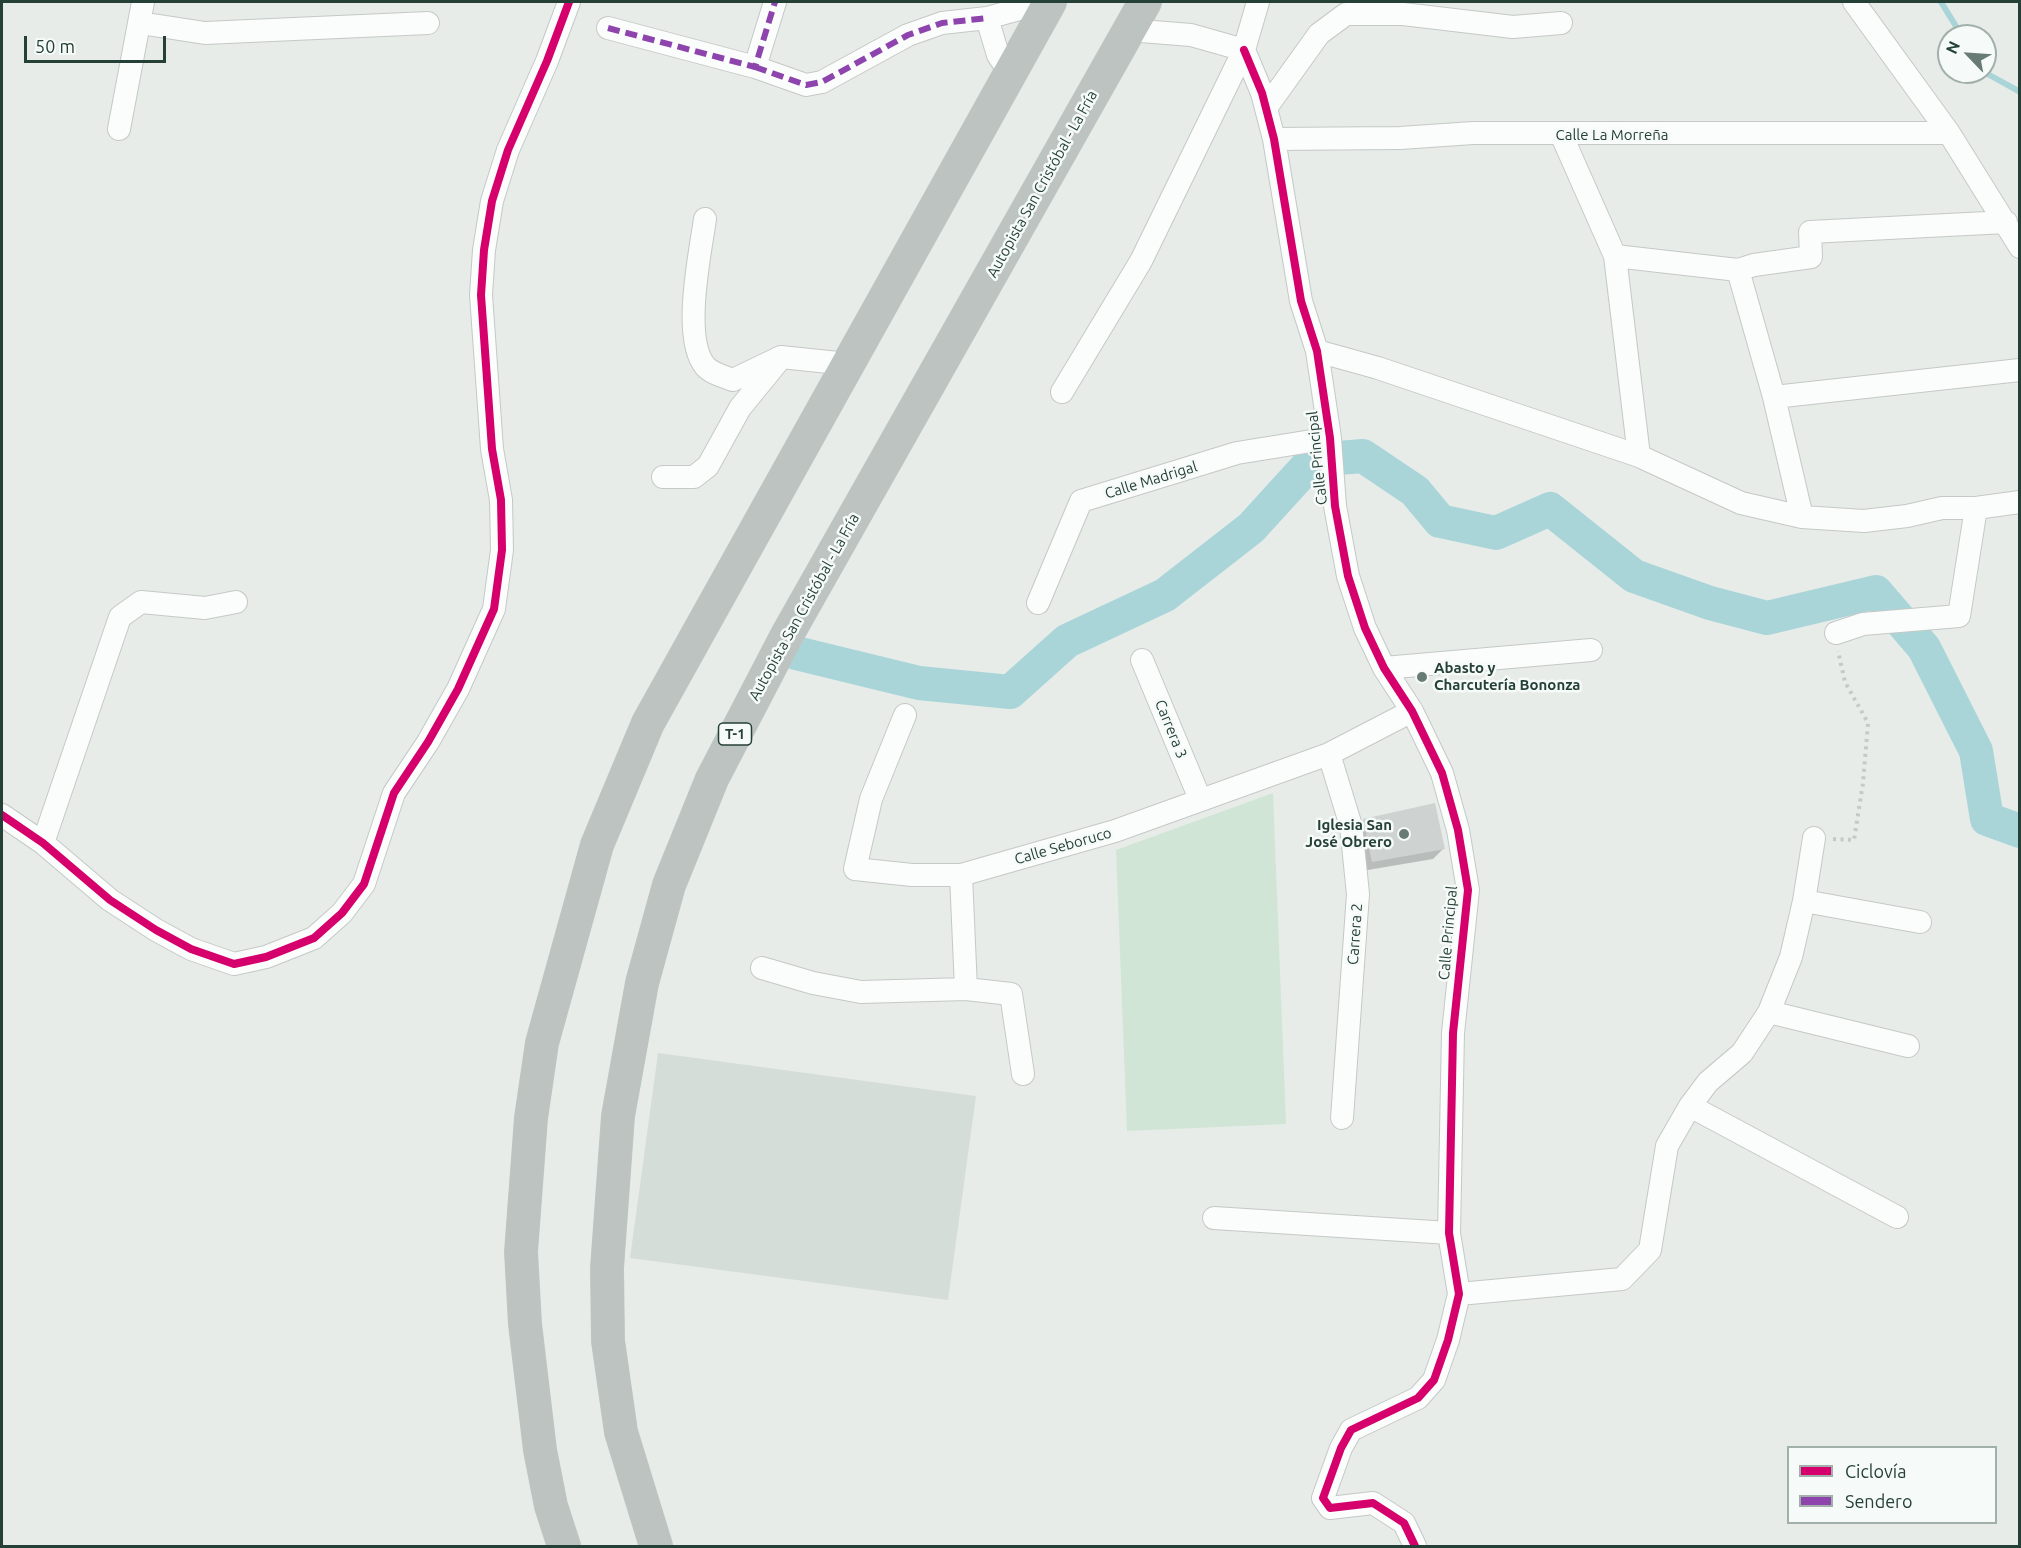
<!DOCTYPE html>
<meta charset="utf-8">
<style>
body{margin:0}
#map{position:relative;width:2021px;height:1548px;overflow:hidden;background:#e7ece9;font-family:Ubuntu,sans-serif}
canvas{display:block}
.frame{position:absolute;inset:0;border:3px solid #244037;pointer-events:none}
.legend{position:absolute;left:1787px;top:1446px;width:210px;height:78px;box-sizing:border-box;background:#f6faf8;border:2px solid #a2b0ab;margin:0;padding:8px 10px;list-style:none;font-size:18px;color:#244037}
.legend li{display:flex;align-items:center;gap:12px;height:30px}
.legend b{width:30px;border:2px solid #a2b0ab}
.north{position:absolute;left:1937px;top:24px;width:60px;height:60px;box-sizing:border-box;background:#f6faf8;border:2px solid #a2b0ab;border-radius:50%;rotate:295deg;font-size:16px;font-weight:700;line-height:24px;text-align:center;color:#244037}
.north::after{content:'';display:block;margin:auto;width:21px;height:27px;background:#687c75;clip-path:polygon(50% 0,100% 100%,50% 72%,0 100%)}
.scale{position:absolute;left:24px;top:36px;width:142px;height:27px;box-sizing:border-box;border:3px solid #244037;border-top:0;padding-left:8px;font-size:18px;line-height:21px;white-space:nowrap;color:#244037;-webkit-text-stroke:4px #f6faf8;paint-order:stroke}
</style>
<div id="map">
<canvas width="2021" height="1548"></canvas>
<div class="frame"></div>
<ul class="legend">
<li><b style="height:8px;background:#d6006c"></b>Ciclovía</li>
<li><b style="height:8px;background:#8e44ad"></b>Sendero</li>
</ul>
<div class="north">N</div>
<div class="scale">50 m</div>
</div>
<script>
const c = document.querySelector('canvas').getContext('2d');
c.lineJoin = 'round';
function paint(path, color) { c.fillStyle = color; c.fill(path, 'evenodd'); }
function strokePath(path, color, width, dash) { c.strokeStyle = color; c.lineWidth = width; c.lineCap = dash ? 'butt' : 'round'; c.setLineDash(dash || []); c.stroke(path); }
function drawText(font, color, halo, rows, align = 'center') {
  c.font = font + ' Ubuntu,sans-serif'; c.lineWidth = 5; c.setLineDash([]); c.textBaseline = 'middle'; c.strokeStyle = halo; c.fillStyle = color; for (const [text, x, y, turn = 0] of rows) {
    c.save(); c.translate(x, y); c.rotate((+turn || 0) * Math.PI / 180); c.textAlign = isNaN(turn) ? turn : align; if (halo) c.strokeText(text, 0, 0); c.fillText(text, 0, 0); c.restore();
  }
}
const built = new Path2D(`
 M658,1053L976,1096L948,1300L630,1258Z`);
const green = new Path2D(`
 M1273,793L1286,1124L1127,1131L1116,850Z`);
const shadow = new Path2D(`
 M1364,820L1443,849L1433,859L1362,871L1354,830Z`);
const stream = new Path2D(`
 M1941,2L1962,36
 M1984,72L2020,92`);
const river = new Path2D(`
 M796,653L919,683L1010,692L1067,641L1165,595L1251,528L1313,460L1363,456L1415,491L1440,521L1496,533L1550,509L1634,576L1710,603L1767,618L1876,592L1924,648L1976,751L1987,819L2020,831`);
const building = new Path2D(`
 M1435,803L1445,849L1372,862L1363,819Z`);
const path = new Path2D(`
 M1833,839L1854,840L1863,783L1868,723L1845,682L1838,651`);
const minor = new Path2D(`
 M1854,2L1949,133L2020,247
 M987,18L998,55L1010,73
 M140,23L205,33L428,23
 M608,28L755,67L775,2
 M1128,30L1191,35L1244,50
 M1244,50L1262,93L1274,139L1301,301L1317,351L1330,438L1335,506L1348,576L1365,628L1384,668L1412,711L1442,773L1458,830L1468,890L1453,1033L1449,1233L1459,1294L1448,1340L1434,1380L1418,1398L1351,1430L1341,1448L1323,1498L1330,1508L1373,1503L1404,1523L1415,1546
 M755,67L806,85L822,82L908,35L942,23L987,18L1045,2
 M1266,108L1319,34L1346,14H1403L1513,27L1561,23
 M119,129L143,2
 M1561,134L1615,256L1639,456
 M1274,139L1400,138L1473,133H1949
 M705,219C700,254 682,338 705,366C712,374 723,376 733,380L781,357L848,364
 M1615,256L1738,270L1774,397L1802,517
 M1738,270L1754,265L1811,257L1810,232L2006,222
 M1317,351L1378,368L1639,456L1741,503L1802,517L1864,521L1907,516L1942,508H1976L2020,502
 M1062,392L1141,261L1244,50L1258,2
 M1774,397L2020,370
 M663,477H694L708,466L740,408L780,359
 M1038,603L1081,501L1237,453L1330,438
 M1836,633L1863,624L1959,616L1976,508
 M1142,660L1200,799
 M1384,668L1591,650
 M905,715L871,799L855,869L912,875H961L1115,831L1329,754L1412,711
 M1329,754L1351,826L1358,894L1342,1118
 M2,815L43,843L110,900L156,930L191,949L234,964L266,957L314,938L342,913L364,884L394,793L428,742L458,689L494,609L502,550L501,500L492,449L481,295L484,250L492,201L508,150L547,61L569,2
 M43,843L120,617L141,602L205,608L236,602
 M961,875L966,989
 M1804,901L1920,922
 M762,968L813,983L861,992L966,989L1011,994L1023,1074
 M1769,1012L1908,1046
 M1690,1106L1897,1217
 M1214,1218L1449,1233
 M1459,1294L1622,1279L1650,1250L1667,1146L1690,1106L1708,1082L1742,1053L1769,1012L1791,957L1804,901L1814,838`);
const highway = new Path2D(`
 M564,1546L551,1506L540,1450L525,1324L521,1252L531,1118L542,1043L597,845L648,723L1050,2
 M656,1546L621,1432L608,1341L607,1268L618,1116L642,983L669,885L712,779L787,635L1145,2`);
const quiet = new Path2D(`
 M608,28L755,67L775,2
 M755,67L806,85L822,82L908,35L942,23L987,18`);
const cycleway = new Path2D(`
 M1244,50L1262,93L1274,139L1301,301L1317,351L1330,438L1335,506L1348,576L1365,628L1384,668L1412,711L1442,773L1458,830L1468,890L1453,1033L1449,1233L1459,1294L1448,1340L1434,1380L1418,1398L1351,1430L1341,1448L1323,1498L1330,1508L1373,1503L1404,1523L1415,1546
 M2,815L43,843L110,900L156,930L191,949L234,964L266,957L314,938L342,913L364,884L394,793L428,742L458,689L494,609L502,550L501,500L492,449L481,295L484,250L492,201L508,150L547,61L569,2`);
const markers = [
 [1422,677,6,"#687c75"],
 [1404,834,6,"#687c75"]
];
const shields = [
 [735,734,33]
];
const shieldNames = [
 ["T-1",735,734]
];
const streetNames = [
 ["Calle La Morreña",1612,135],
 ["Autopista San Cristóbal - La Fría",1042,184,-61],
 ["Calle Principal",1317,458,-96],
 ["Calle Madrigal",1151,480,-17],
 ["Autopista San Cristóbal - La Fría",804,607,-61],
 ["Carrera 3",1171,729,68],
 ["Calle Seboruco",1063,846,-16],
 ["Calle Principal",1448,933,-85],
 ["Carrera 2",1355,934,-86]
];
const poiNames = [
 ["Abasto y",1434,668],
 ["Charcutería Bononza",1434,685],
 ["Iglesia San",1392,825,"right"],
 ["José Obrero",1392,842,"right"]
];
paint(built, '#d5ddd9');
paint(green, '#d0e5d5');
paint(shadow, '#0003');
strokePath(stream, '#a9d5d9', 6);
strokePath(river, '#a9d5d9', 34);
paint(building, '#ced3d1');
strokePath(minor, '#c4c9c6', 24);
strokePath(highway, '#c2cac7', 34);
strokePath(path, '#c3cbc7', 4, [3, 4.5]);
strokePath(minor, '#fbfcfc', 22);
strokePath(highway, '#bcc3c1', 33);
strokePath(quiet, '#8e44ad', 6, [12, 6]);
strokePath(cycleway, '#d6006c', 8);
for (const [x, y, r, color] of markers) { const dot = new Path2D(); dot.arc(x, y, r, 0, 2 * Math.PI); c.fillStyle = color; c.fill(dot); strokePath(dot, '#f6faf8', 2); }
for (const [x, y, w] of shields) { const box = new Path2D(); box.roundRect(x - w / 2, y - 11, w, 22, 4.5); c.fillStyle = '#f6faf8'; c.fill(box); strokePath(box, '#244037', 1.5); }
drawText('bold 14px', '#244037', null, shieldNames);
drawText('15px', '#244037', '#f6faf8', streetNames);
drawText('bold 15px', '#244037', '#f6faf8', poiNames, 'left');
</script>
